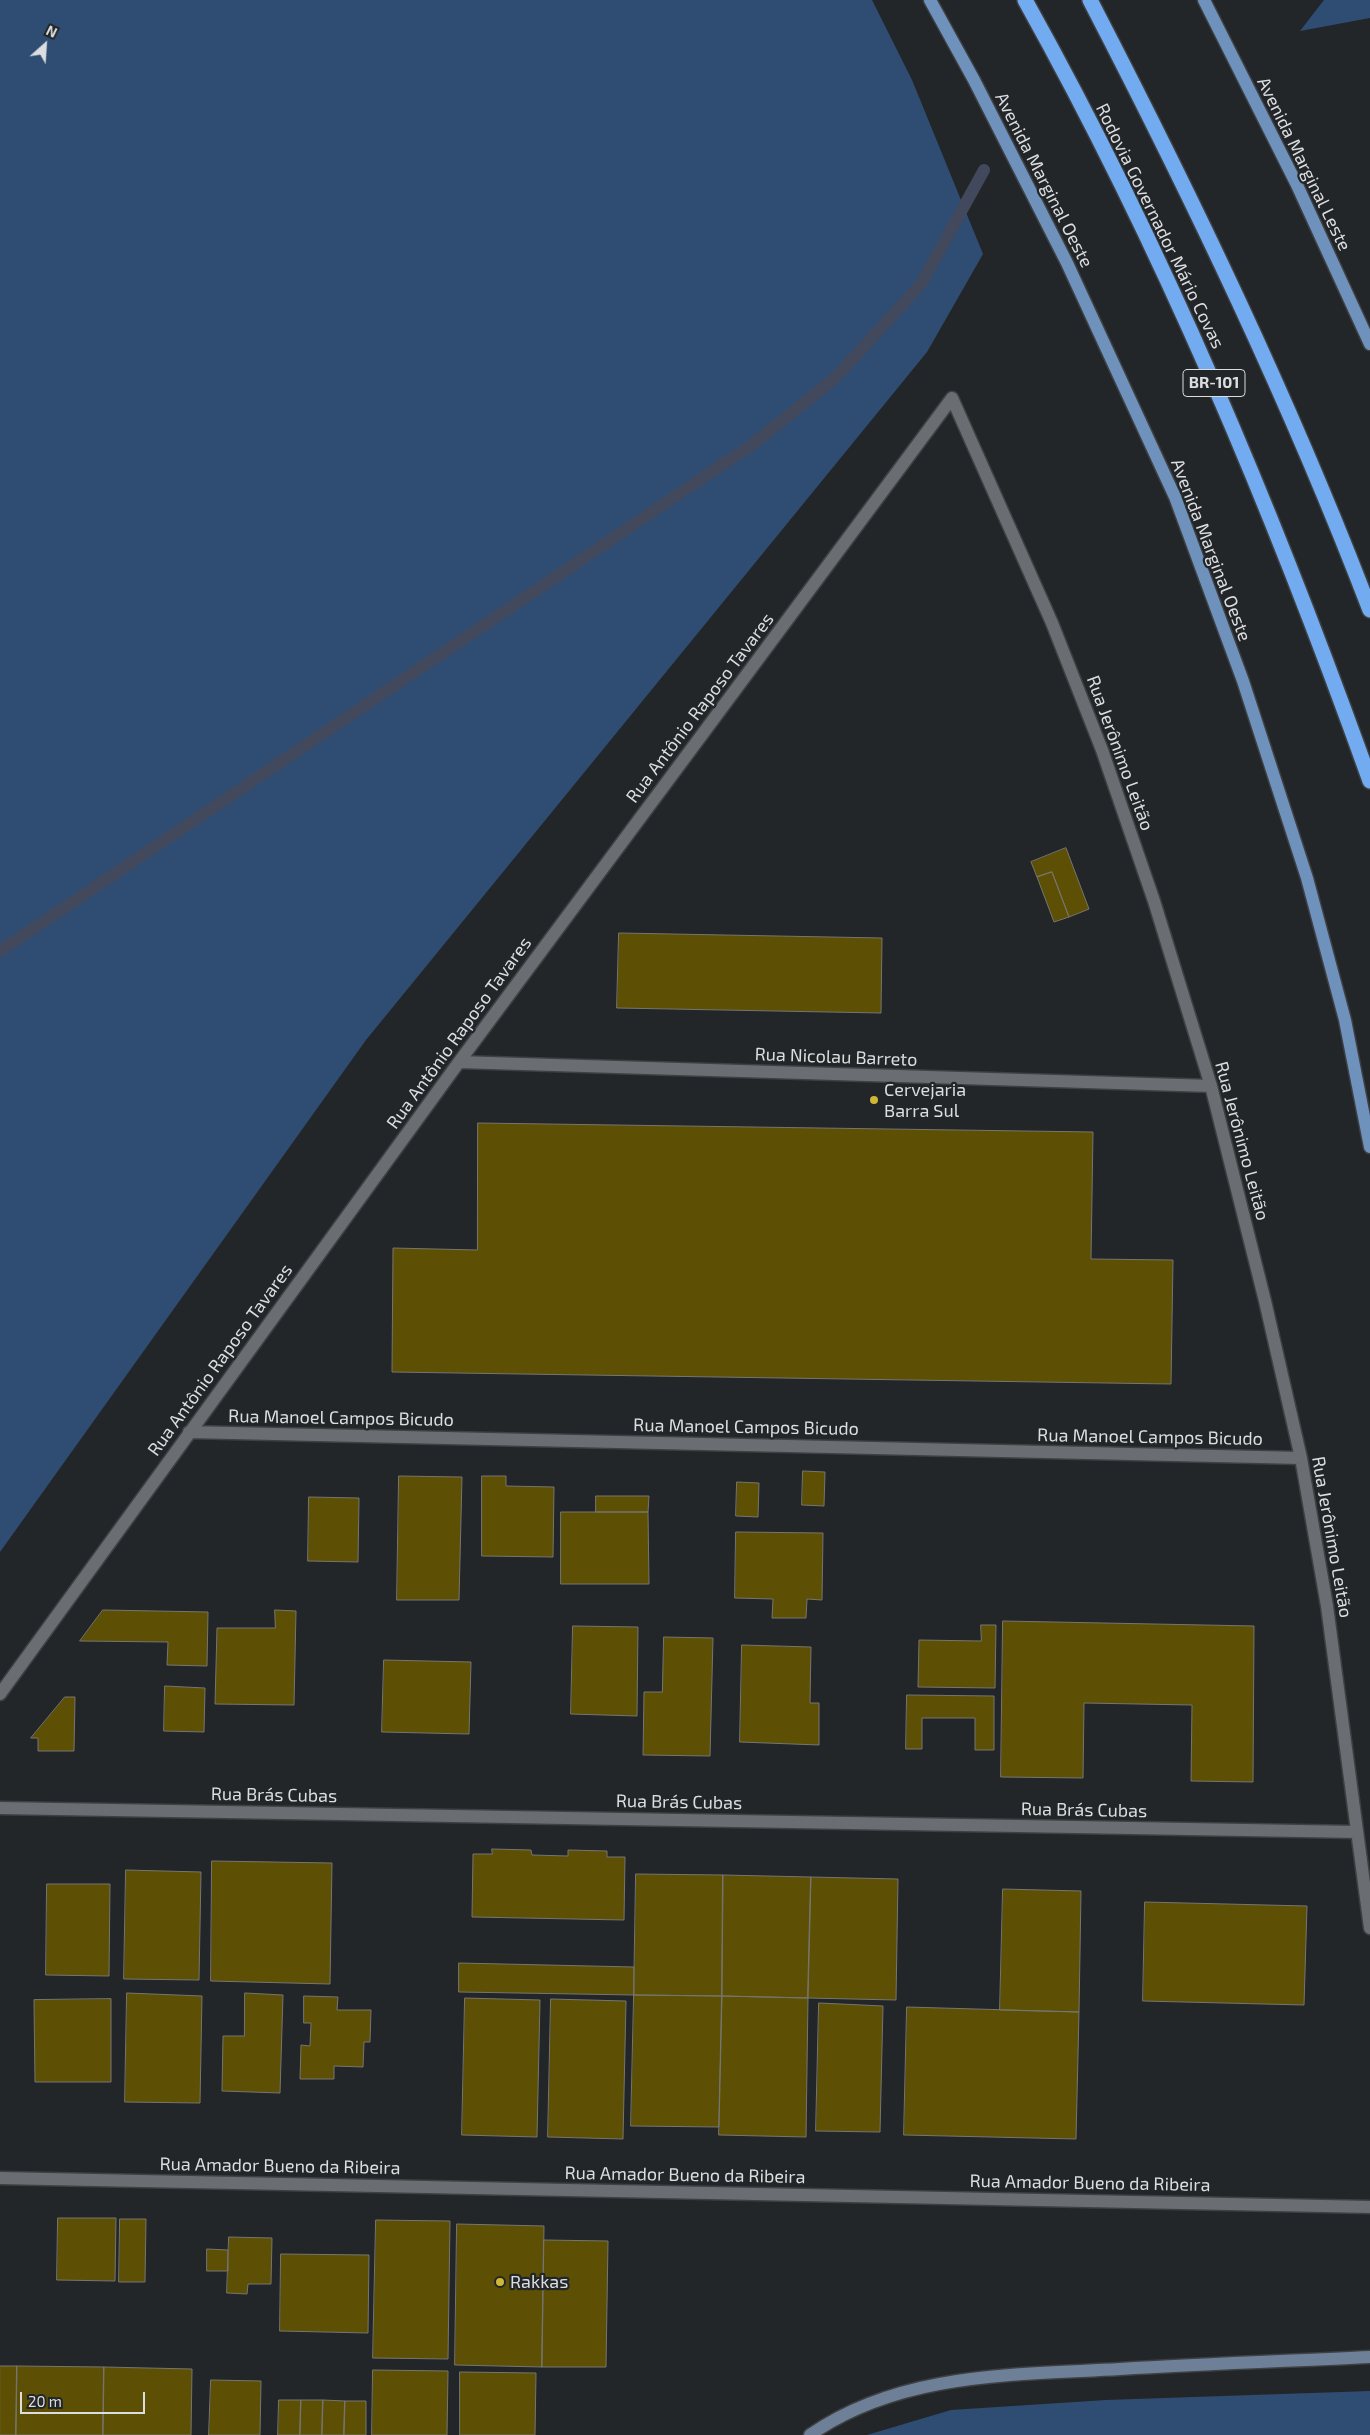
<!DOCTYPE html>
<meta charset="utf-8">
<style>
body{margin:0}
#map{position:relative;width:1370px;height:2435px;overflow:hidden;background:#232629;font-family:"Exo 2",sans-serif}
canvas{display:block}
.north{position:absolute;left:20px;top:20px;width:50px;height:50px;-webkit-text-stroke:4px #232629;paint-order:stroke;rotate:26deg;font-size:14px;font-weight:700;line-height:20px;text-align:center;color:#dbdddf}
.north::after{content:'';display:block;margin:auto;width:18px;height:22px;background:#dbdddf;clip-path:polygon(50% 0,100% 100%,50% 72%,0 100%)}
.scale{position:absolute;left:20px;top:2392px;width:125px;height:22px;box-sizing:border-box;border:2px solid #dbdddf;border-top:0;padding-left:6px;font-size:15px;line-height:18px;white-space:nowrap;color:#dbdddf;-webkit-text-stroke:4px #232629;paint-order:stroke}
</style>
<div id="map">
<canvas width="1370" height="2435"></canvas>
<div class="north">N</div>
<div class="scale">20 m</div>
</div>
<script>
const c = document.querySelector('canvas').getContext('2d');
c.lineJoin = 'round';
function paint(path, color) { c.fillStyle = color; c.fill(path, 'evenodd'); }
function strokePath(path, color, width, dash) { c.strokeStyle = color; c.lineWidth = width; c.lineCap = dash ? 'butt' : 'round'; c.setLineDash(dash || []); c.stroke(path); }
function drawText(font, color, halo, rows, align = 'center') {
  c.font = font + ' "Exo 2",sans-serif'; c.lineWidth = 4.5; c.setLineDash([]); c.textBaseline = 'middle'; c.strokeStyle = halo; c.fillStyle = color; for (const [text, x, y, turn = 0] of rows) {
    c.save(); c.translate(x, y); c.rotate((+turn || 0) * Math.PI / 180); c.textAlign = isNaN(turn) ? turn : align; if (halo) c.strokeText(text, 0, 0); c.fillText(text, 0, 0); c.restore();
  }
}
const green = new Path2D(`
 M0,0H872L912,80L983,254L927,352L366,1040L0,1552Z
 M1324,0H1370V18L1300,31Z
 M1370,2391V2435H867L951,2410L1106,2400Z`);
const stream = new Path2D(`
 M0,951L753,444L836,377L921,284L984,170`);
const building = new Path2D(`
 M1066,848L1089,909L1069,917L1052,872L1037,877L1031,862Z
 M1052,872L1069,917L1054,922L1037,877Z
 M619,933L882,938L881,1013L617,1008Z
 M478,1123L1093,1132L1091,1259L1173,1260L1171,1384L392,1372L393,1248L477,1250Z
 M803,1471L825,1472L824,1506L802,1505Z
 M399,1476L462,1477L459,1600H397Z
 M482,1476H506V1486L554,1487L553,1557L482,1556Z
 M737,1482L759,1483L758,1517L736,1516Z
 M596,1496H649L648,1512H596Z
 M309,1497L359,1498L358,1562L308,1561Z
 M561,1512H648L649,1584H561Z
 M736,1532L823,1533L822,1600L807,1599L806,1618H772L773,1599L735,1598Z
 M103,1610L208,1612L207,1666L167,1665L168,1642L80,1641Z
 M275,1610L296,1611L294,1705L215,1704L217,1628H275Z
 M1003,1621L1254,1626L1253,1782L1191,1781L1192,1705L1084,1703L1083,1778L1001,1777Z
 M981,1625H996L995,1688L918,1687L919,1640L981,1641Z
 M573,1626L638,1627L637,1716L571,1714Z
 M664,1637L713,1638L710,1756L643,1755L644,1692H662Z
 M742,1645L811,1647L810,1703H819V1745L740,1742Z
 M384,1660L471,1662L469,1734L382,1732Z
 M165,1686L205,1688L204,1732L164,1731Z
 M907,1695L994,1696V1750H975V1718H922V1749H906Z
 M65,1697H75L74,1751H38V1738H31Z
 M492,1849L531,1850L532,1855L568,1856V1850L607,1851V1857H625L624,1920L472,1917L473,1854H492Z
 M212,1861L332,1863L330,1984L211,1981Z
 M126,1870L201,1872L199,1980L124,1979Z
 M636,1874L723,1875L722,1996L634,1995Z
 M723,1875L811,1877L808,1998L722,1996Z
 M811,1877L898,1879L896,2000L808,1998Z
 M47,1884H110L109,1976L46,1975Z
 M1003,1889L1081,1891L1079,2012L1000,2010Z
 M1145,1902L1307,1906L1304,2005L1143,2001Z
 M459,1963L634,1967V1995L459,1992Z
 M127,1993L202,1996L200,2103L125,2102Z
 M245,1993L283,1995L280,2093L222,2091L223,2036H244Z
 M634,1995L722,1996L719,2127L631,2126Z
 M304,1996L338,1997L337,2010H371L370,2042H364L363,2067L334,2066V2079H300L301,2045L310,2046L311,2023H304Z
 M722,1996L808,1998L806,2137L719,2135Z
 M465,1998L540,2000L537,2137L462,2135Z
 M111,1999V2082H35L34,2000Z
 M551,1999L626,2001L623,2139L548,2137Z
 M819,2003L883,2006L880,2132L816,2131Z
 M907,2007L1079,2012L1076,2139L904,2135Z
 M58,2218H116L115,2281L57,2280Z
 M120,2219H146L145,2282H119Z
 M376,2220L450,2221L448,2359L373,2358Z
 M457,2224L544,2226L542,2367L455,2365Z
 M229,2237L272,2238L271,2284H248L247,2294L227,2293Z
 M544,2240L608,2241L606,2367H542Z
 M207,2249L228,2250V2271H207Z
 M281,2254L369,2255L368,2333L280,2331Z
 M0,2366H17L16,2435H0Z
 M17,2366L104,2367L103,2435H16Z
 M104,2367L192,2369L191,2435H103Z
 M373,2370L448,2371L447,2435H372Z
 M460,2372L536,2373L535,2435H460Z
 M211,2380L261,2381L260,2435H209Z
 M279,2400H301L300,2435H278Z
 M301,2400H323L322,2435H300Z
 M323,2400L345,2401L344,2435H322Z
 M345,2401H366V2435H344Z`);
const minor = new Path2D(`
 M459,1062L1211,1086
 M189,1432L1301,1458
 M0,1694L459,1062L952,398L1052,623L1102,750L1154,901L1211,1086L1265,1301L1301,1458L1327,1606L1370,1928
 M0,1808L1357,1832
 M0,2178L1370,2207`);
const secondary = new Path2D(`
 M810,2435C900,2372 1015,2375 1120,2369C1204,2364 1287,2361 1370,2357`);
const primary = new Path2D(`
 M930,0L974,80L1067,263L1175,497L1243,681L1307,878L1345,1020L1370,1147
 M1204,0L1297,185L1370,344`);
const motorway = new Path2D(`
 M1025,0C1164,249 1274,513 1370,781
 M1090,0C1193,199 1290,401 1370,610`);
const markers = [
 [874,1100,5,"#d0b837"],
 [500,2282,5,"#d0b837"]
];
const shields = [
 [1214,383,62]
];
const shieldNames = [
 ["BR-101",1214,383]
];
const streetNames = [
 ["Avenida Marginal Leste",1304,164,64],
 ["Avenida Marginal Oeste",1044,180,63],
 ["Rodovia Governador Mário Covas",1160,226,64],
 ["Avenida Marginal Oeste",1211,550,69],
 ["Rua Antônio Raposo Tavares",700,708,-53],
 ["Rua Jerônimo Leitão",1120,753,70],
 ["Rua Antônio Raposo Tavares",459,1033,-54],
 ["Rua Nicolau Barreto",836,1057,2],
 ["Rua Jerônimo Leitão",1242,1141,75],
 ["Rua Antônio Raposo Tavares",220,1360,-54],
 ["Rua Manoel Campos Bicudo",341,1418,1],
 ["Rua Manoel Campos Bicudo",746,1427,1],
 ["Rua Manoel Campos Bicudo",1150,1437,1],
 ["Rua Jerônimo Leitão",1332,1537,80],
 ["Rua Brás Cubas",274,1795,1],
 ["Rua Brás Cubas",679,1802,1],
 ["Rua Brás Cubas",1084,1810,1],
 ["Rua Amador Bueno da Ribeira",280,2166,1],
 ["Rua Amador Bueno da Ribeira",685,2175,1],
 ["Rua Amador Bueno da Ribeira",1090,2183,1]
];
const poiNames = [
 ["Cervejaria",884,1090],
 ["Barra Sul",884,1111],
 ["Rakkas",510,2282]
];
paint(green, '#2f4d72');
strokePath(stream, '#42495d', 12);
paint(building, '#5d5005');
strokePath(building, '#767570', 1);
strokePath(minor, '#3e4043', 15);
strokePath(secondary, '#3e4043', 15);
strokePath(primary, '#3e4043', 15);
strokePath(motorway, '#3e4043', 18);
strokePath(minor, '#6a6d71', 12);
strokePath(secondary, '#6d8097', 12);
strokePath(primary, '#6f92bd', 12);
strokePath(motorway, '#73abf0', 15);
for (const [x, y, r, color] of markers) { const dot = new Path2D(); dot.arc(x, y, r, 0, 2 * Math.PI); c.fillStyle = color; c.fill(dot); strokePath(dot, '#232629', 2); }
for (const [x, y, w] of shields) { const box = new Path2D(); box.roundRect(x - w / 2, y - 13.5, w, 27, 4); c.fillStyle = '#232629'; c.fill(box); strokePath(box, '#dbdddf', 1); }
drawText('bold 16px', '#dbdddf', null, shieldNames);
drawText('18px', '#dbdddf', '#232629', streetNames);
drawText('18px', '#dbdddf', '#232629', poiNames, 'left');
</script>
